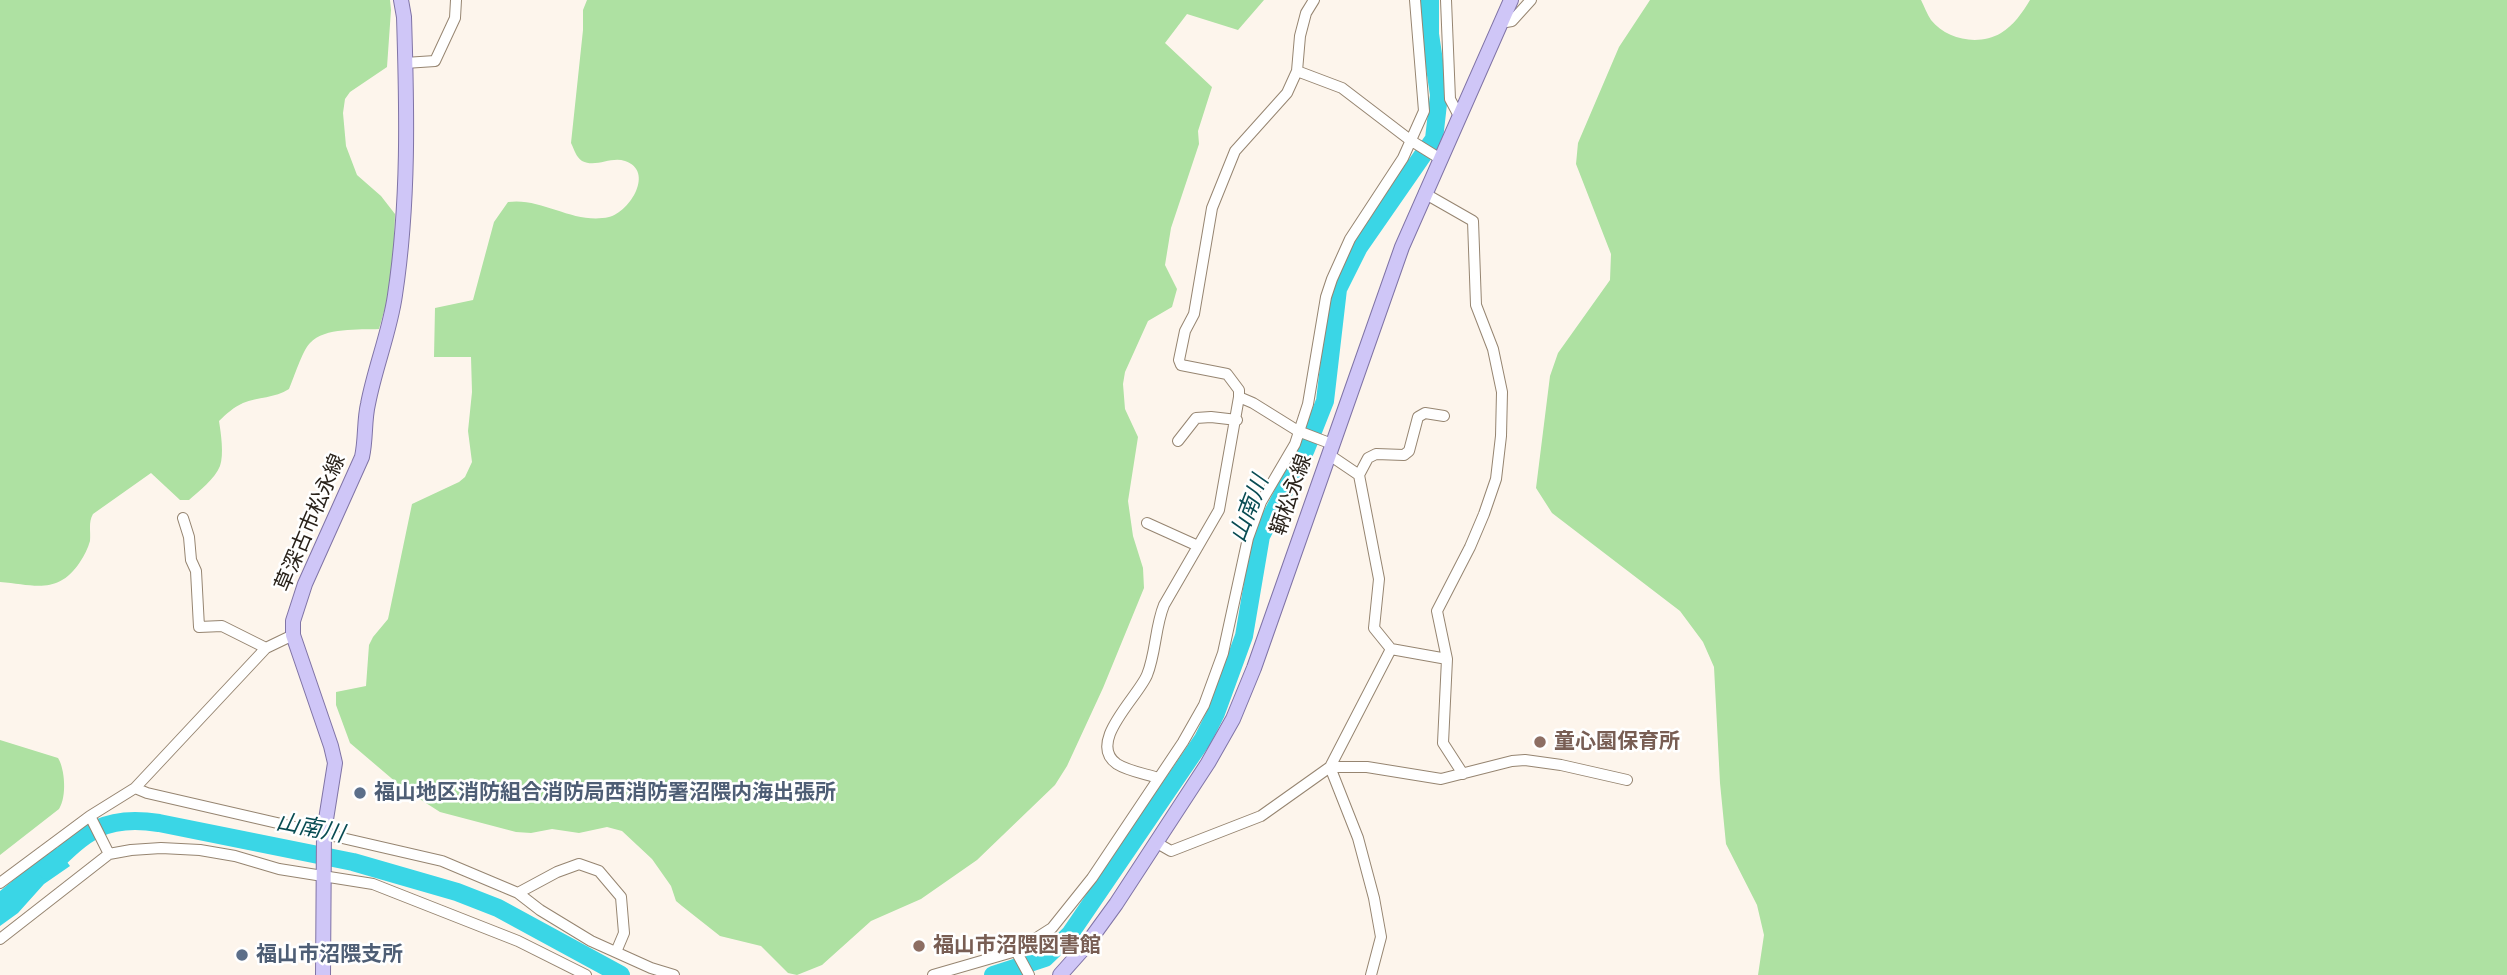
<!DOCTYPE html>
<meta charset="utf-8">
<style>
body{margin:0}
canvas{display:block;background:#fdf5ec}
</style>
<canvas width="2507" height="975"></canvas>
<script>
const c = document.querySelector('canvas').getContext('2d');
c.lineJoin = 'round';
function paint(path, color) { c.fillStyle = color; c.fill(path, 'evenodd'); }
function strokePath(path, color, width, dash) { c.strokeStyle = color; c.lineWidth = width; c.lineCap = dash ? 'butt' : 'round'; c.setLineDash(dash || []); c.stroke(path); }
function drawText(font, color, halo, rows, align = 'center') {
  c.font = font + ' "Archivo Narrow","Noto Sans JP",sans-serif'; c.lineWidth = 5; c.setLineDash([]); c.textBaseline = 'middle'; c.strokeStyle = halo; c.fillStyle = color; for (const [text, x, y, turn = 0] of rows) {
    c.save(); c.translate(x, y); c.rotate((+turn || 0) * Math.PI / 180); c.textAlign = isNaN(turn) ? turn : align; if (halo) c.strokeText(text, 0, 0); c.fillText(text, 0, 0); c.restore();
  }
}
const green = new Path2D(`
 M0,0H390L391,10L387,67L350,92L345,99L343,113L346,146L357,175L381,196L395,214L393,280L379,329C359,330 325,327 310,343C302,351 294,378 289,389C275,398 258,397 243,403C234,407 226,414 219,421C221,434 224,454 220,466C215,479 199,491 189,500H180L151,473L93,514C88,523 91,531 90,541C88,548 84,556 80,562C58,595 35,585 0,582Z
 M587,0H1264L1238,30L1187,14L1165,43L1212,87L1198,131L1199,144L1171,228L1165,265L1177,289L1172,307L1148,321L1125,372L1123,384L1125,409L1138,437L1128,501L1133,536L1143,568L1144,588L1103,688L1067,766L1055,785L977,860L921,899L871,921L822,965L797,975L788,973L761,946L720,936L682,906L676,901L671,886L652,859L622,831L607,827L579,833L552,829L531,833L516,832L440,812L404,789L350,743L336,705V692L366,686L369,645L373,637L388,619L412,504L459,482L465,477L472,462L468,431L472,392L471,357H434L435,308L473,300L494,222L508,202C542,197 574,225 609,217C630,212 655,171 625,161C611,156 596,168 582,161C576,157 574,149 571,143L583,30V10Z
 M1650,0H1921C1924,6 1927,14 1931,20C1947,40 1979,46 2001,33C2013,26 2023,12 2030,0H2507V975H1758L1764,935L1757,905L1726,844L1720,783L1714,667L1703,642L1680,611L1552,513L1536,488L1550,376L1558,353L1610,280L1611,254L1576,164L1578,143L1619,47Z
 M0,740L58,758C65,769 67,797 59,809L0,855Z`);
const water = new Path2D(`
 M55,846L70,866L44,884L18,913L0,926V891Z`);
const river = new Path2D(`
 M47,870C85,833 103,814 159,823L353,862L457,892L498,908L621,975
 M993,975L1045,958L1070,934L1203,739L1216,713L1244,636L1261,536L1306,449L1325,401L1338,289L1359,247L1434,139L1439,95L1430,34V0`);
const minor = new Path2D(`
 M1314,0L1306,13L1300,36L1297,71L1287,93L1235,151L1212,208L1194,314L1185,331L1179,360L1181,365L1227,374L1239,390V397L1253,403L1298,431L1332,444
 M1446,0L1450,99L1459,116
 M1500,23L1512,21L1531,0
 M405,63L435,61L455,18L456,0
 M1297,71L1342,88L1410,140L1439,158
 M1424,193L1473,221L1476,305L1493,349L1502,392L1501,436L1496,479L1484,514L1470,547L1437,611L1447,659L1443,743L1463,774
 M1178,441L1196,418L1211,417L1237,420
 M1328,454L1359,475L1379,579L1374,628L1391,649L1447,659
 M1359,475L1368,458L1376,454L1404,455L1409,451L1418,417L1425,413L1444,416
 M183,518L189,537L191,560L196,571L199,627L222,626L266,648
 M1147,523L1198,546
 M1158,778C1146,774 1128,771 1117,764C1086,743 1138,697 1147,675C1156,653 1155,627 1164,605L1219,510L1239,397
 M135,788L147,793L442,861L518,893L540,910L591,941L651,968L674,975
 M90,816L109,854
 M1157,843L1171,851L1261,816L1330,767L1391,649
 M0,883L90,816L135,788L266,648L293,635
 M518,893L557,872L579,864L599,871L621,897L624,933L616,952
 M0,939L109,854L131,850L161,848L200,850L235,856L279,869L373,884L518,941L586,975
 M1016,951L1029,975
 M933,975L1016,951L1052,928L1092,878L1183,742L1204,705L1223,653L1248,538L1261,502L1295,444L1308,404L1326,297L1332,279L1350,239L1403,158L1424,111L1415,0
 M1371,975L1381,937L1374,898L1358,838L1330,767H1367L1441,779L1512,761L1525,760L1561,765L1627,780`);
const major = new Path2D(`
 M323,975L324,832L335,763L331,746L293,635V621L305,584L362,457C366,439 364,421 368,404C375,367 390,331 395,295C409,202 407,110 404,17L401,0
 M1060,975L1084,948L1116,904L1208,763L1233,719L1254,668L1402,247L1511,0`);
const markers = [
 [1540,742,7,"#8d6e63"],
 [360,793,7,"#5c6f8a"],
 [919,946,7,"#8d6e63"],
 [242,955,7,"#5c6f8a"]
];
const streetNames = [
 ["鞆松永線",1292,495,-71],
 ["草深古市松永線",311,523,-67]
];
const educationNames = [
 ["童心園保育所",1554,742],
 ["福山市沼隈図書館",933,946]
];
const serviceNames = [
 ["福山地区消防組合消防局西消防署沼隈内海出張所",374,793],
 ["福山市沼隈支所",256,955]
];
const waterNames = [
 ["山南川",1250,509,-69],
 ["山南川",310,829,11]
];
paint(green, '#aee1a2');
paint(water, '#3ad6e6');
strokePath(river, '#3ad6e6', 18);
strokePath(minor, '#968571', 12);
strokePath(major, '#8074a6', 16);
strokePath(minor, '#fff', 10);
strokePath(major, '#cfc6f7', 14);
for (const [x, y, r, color] of markers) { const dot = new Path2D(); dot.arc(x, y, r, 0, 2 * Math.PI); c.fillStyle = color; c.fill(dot); strokePath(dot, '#fff', 2.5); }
drawText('21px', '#29221a', '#fff', streetNames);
drawText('bold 21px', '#785e54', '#fff', educationNames, 'left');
drawText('bold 21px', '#4e5e75', '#fff', serviceNames, 'left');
drawText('italic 23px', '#094c53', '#fff', waterNames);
</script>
